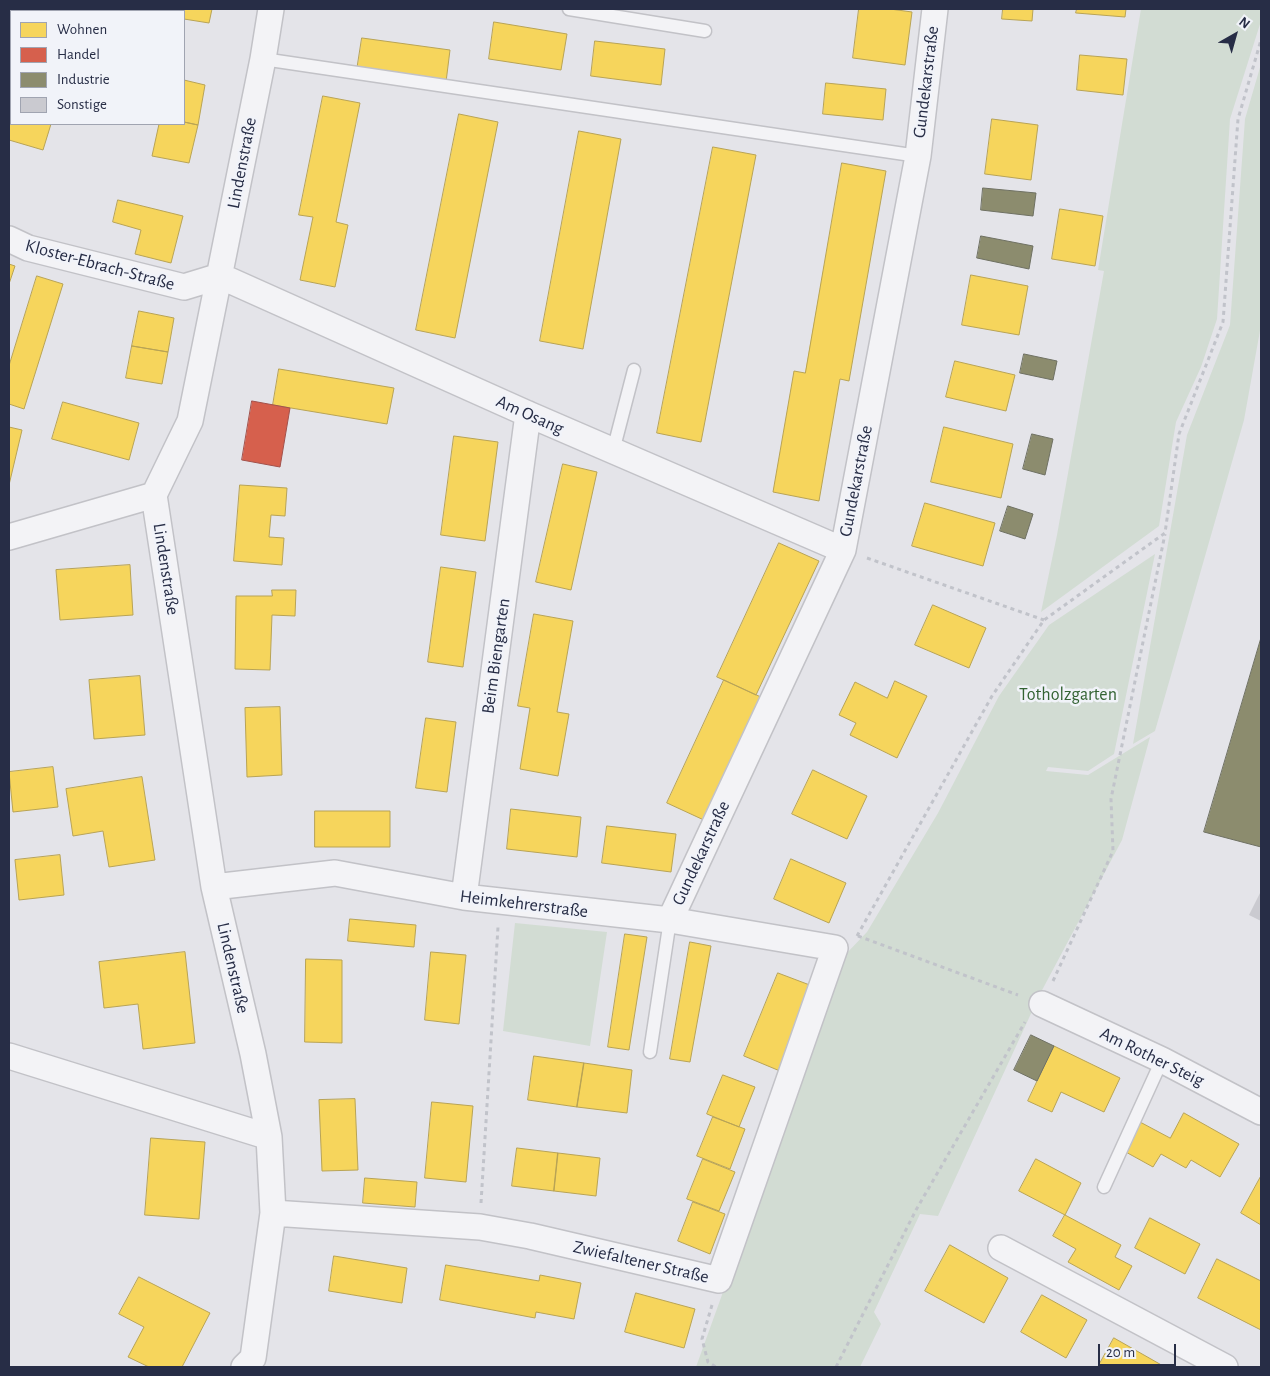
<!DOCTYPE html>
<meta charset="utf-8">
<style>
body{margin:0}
#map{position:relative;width:1270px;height:1376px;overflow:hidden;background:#e4e4e9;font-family:"Alegreya Sans",sans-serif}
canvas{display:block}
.frame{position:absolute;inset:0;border:10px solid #272d46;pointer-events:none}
.legend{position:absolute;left:10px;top:10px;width:175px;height:115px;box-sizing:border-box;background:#f1f3f9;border:1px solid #a0a4b1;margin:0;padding:6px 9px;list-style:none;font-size:15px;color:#272d46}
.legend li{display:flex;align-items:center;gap:10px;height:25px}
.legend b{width:25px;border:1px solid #a0a4b1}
.north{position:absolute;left:1210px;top:10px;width:50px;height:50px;-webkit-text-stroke:4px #f1f3f9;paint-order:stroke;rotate:38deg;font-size:14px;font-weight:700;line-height:20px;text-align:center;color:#272d46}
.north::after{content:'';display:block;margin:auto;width:18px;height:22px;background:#272d46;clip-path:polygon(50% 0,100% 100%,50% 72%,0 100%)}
.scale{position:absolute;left:1098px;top:1344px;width:78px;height:22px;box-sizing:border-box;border:2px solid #272d46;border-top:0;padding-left:6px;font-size:15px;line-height:18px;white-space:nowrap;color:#272d46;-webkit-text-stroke:4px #f1f3f9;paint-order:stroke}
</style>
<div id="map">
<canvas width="1270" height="1376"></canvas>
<div class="frame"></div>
<ul class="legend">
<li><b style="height:14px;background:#f6d55c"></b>Wohnen</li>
<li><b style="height:14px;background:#d6604d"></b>Handel</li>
<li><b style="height:14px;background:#8c8c6e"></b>Industrie</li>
<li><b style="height:14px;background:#cacad0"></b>Sonstige</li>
</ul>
<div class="north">N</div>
<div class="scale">20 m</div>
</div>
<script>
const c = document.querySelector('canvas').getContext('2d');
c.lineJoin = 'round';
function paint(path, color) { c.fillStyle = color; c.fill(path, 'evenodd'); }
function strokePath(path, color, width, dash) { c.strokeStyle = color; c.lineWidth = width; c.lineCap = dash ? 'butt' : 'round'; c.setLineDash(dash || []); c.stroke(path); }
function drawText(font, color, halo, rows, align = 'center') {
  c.font = font + ' "Alegreya Sans",sans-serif'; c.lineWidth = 5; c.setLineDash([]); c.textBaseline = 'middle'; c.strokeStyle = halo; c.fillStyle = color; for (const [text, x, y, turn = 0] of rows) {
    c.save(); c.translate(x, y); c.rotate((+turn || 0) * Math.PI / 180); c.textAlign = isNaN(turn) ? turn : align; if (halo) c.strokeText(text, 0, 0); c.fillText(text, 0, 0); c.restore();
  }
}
const green = new Path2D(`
 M1141,9H1261V21L1230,119L1217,319L1201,367L1176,422L1159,526L1041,612L1057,535L1104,271L1098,270Z
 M1261,64V325L1244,420L1155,731L1133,744L1187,435L1230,325L1245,119Z
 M1155,554L1114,754L1088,771L1048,767L1046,771L1088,775L1150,737L1122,840L1040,994L938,1216L920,1214L874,1312L881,1324L860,1367H696L844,956L867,932L938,813L999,696L1049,625Z
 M515,923L607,932L590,1046L503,1031Z`);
const homes = new Path2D(`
 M175,9H212L209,23L184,19V11H175Z
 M859,9H890L912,12L905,65L853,58Z
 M1003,9H1033L1032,21L1002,19Z
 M1077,9H1126L1125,17L1076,13Z
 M494,22L567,34L561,70L489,59Z
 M362,38L450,50L446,82L357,70Z
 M595,41L665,49L661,85L591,76Z
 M1080,55L1127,59L1123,95L1077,90Z
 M184,80L205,85L198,125L184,122Z
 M826,83L886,89L883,120L823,114Z
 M9,94L11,95V124H51L43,150L9,140Z
 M323,96L360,103L336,222L348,225L335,287L300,280L313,217L299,215Z
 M459,114L498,122L455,338L416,330Z
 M992,119L1038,125L1031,180L985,174Z
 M184,122L198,125L189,163L152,156L159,124H184Z
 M579,131L621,139L583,349L540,341Z
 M713,147L756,155L701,442L657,433Z
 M842,163L886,171L849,381L840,379L819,501L773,492L794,371L805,373Z
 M118,200L183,216L171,263L135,254L141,230L113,222Z
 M1060,209L1103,216L1095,266L1052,259Z
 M9,264L15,266L9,284Z
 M971,275L1028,286L1019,335L962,325Z
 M37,276L63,284L24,409L9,404V366Z
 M139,311L174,318L168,352L132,346Z
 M132,346L168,352L162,384L126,378Z
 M955,361L1015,375L1006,411L946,397Z
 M279,369L394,388L387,424L273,405Z
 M63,402L139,423L129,460L52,439Z
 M9,427L22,430L9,485Z
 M944,427L1013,444L1001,498L931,482Z
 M454,436L498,442L485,541L441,535Z
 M563,464L597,472L571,590L536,582Z
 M240,485L287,488L285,516L271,515L269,537L284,538L282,565L234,561Z
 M925,503L995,523L983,566L912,546Z
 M779,543L819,561L756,695L717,677Z
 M130,565L133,615L60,620L56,570Z
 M441,567L476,572L463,667L428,662Z
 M272,590H296L295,616L272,615L270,670L235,669L236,596H272Z
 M933,605L986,628L969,668L915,645Z
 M534,614L573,621L557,712L569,714L558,776L520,769L530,708L518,706Z
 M140,676L145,735L94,739L89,680Z
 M724,680L763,698L706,821L667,803Z
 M895,681L927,696L897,758L850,735L856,723L839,715L855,682L887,698Z
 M280,707L282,775L247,777L245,708Z
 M426,718L456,722L447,792L416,788Z
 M53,767L58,807L13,812L9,772Z
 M813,770L867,796L847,839L792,814Z
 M142,777L155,860L109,867L103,831L73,836L66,789Z
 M511,809L581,817L577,857L507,849Z
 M315,811H390V847H315Z
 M607,826L676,834L671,872L602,863Z
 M60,855L64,895L19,900L15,860Z
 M791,859L846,883L829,923L774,899Z
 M350,919L416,925L414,947L348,941Z
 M625,934L647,937L629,1050L608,1047Z
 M690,942L711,946L690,1062L670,1059Z
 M185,952L195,1043L143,1049L138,1004L104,1008L99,962Z
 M431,952L466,955L459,1024L425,1020Z
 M306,959L342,960V1043L305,1042Z
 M778,973L815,987L780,1071L744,1056Z
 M1054,1046L1120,1078L1104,1112L1061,1092L1052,1112L1028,1101Z
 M534,1056L584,1063L577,1107L528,1100Z
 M584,1063L632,1070L627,1113L577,1107Z
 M723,1075L755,1087L739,1127L707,1114Z
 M355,1099L358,1170L322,1171L319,1100Z
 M432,1102L473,1106L466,1182L425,1178Z
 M1184,1113L1239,1144L1220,1177L1191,1160L1186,1168L1161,1154L1153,1167L1124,1151L1140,1122L1170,1138Z
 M713,1117L745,1129L730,1169L697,1156Z
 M151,1138L205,1142L199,1219L145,1215Z
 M517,1148L558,1153L554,1191L512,1186Z
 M558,1153L600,1158L596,1196L554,1191Z
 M703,1159L735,1172L719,1211L687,1199Z
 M1036,1159L1081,1183L1065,1215L1019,1191Z
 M1261,1176V1225L1241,1213Z
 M365,1178L417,1182L415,1207L363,1203Z
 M693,1202L725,1214L710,1254L678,1241Z
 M1065,1215L1121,1245L1115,1257L1132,1266L1119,1290L1068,1262L1076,1249L1053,1236Z
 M1150,1218L1200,1244L1185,1274L1135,1248Z
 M950,1245L1008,1278L984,1323L925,1291Z
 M334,1256L407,1268L402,1303L329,1291Z
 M1217,1259L1261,1281V1330L1198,1298Z
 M446,1265L539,1281L540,1275L581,1283L574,1319L536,1312L535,1318L440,1300Z
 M139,1277L210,1313L182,1367H149L128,1357L144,1327L119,1314Z
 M636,1293L695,1309L684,1348L625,1332Z
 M1042,1295L1087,1320L1066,1358L1021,1332Z
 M1114,1338L1165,1367H1098Z`);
const shops = new Path2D(`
 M252,401L290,408L280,467L242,460Z`);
const industry = new Path2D(`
 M983,188L1036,193L1033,216L981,210Z
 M981,236L1033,246L1029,269L977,258Z
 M1024,354L1057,361L1053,380L1020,373Z
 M1032,434L1053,439L1045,475L1023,469Z
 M1008,506L1033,514L1025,539L1000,531Z
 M1261,638V847L1204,832Z
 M1031,1035L1054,1046L1037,1081L1014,1070Z`);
const building = new Path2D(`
 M1261,891V921L1249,915Z`);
const path = new Path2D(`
 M867,558L1044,620
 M857,936L992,696L1044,620L1165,533L1179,434L1223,322L1238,119L1261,40
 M858,936L1018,995
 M1053,981L1113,851L1111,799L1165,534
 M481,1203L498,927
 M712,1305L702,1339L708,1362L716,1367
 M836,1367L916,1210L1025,1022`);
const lane = new Path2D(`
 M569,9L705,31
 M263,59L918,156
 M613,451L634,370
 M650,1052L670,920
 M1104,1187L1162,1060`);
const street = new Path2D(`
 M9,239L28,248L184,287L220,276L528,414L843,550
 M9,537L154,495
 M214,887L335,873L464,897L670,920L835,948L719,1280L530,1236L480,1227L273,1213
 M464,897L528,414
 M670,920L843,550L918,156L935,9
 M1042,1004L1162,1060L1261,1112
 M9,1056L269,1137
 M1001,1248L1225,1367
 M244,1367L253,1358L273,1213L269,1137L253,1054L214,887L154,495L190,421L263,59L271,9`);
const streetNames = [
 ["Gundekarstraße",926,82,-83],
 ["Lindenstraße",242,163,-79],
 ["Kloster-Ebrach-Straße",100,265,15],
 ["Am Osang",530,415,24],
 ["Gundekarstraße",856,481,-79],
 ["Lindenstraße",166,569,81],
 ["Beim Biengarten",496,656,-82],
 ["Gundekarstraße",701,853,-65],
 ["Heimkehrerstraße",524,904,7],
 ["Lindenstraße",233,968,77],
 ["Am Rother Steig",1152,1057,26],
 ["Zwiefaltener Straße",641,1262,13]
];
const parkNames = [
 ["Totholzgarten",1068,695]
];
paint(green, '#d2dcd3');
paint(homes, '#f6d55c');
strokePath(homes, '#b8a355', 1);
paint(shops, '#d6604d');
strokePath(shops, '#a2514b', 1);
paint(industry, '#8c8c6e');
strokePath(industry, '#6e7062', 1);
paint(building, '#cacad0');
strokePath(lane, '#c2c2c7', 15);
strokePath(street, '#c2c2c7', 28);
strokePath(path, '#c1c3ca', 3, [4, 4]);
strokePath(lane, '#f3f3f6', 12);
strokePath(street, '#f3f3f6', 25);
drawText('18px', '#272d46', '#f1f3f9', streetNames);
drawText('18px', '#336333', '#f1f3f9', parkNames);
</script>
